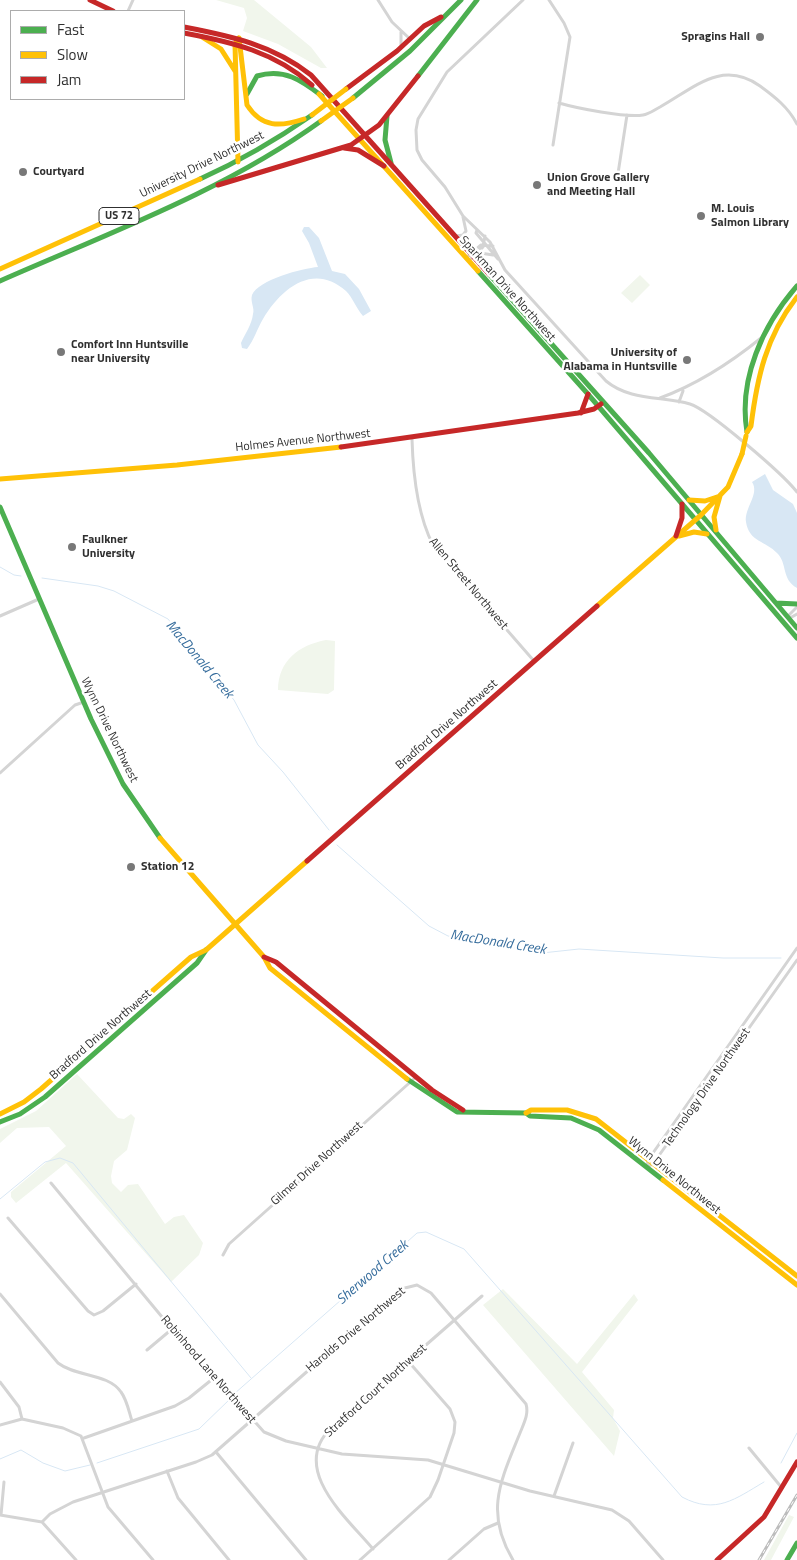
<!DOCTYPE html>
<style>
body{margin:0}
#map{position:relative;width:797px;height:1560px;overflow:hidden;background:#fff;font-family:"Titillium Web",sans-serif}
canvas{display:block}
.legend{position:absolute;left:10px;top:10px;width:175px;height:90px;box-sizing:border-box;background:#fff;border:1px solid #acacac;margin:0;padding:6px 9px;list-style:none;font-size:15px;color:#303030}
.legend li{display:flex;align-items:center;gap:10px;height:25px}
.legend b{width:25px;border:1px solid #acacac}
</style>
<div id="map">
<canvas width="797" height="1560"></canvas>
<ul class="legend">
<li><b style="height:6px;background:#4caf50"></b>Fast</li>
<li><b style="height:6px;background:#ffc107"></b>Slow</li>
<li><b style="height:6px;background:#c62828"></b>Jam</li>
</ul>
</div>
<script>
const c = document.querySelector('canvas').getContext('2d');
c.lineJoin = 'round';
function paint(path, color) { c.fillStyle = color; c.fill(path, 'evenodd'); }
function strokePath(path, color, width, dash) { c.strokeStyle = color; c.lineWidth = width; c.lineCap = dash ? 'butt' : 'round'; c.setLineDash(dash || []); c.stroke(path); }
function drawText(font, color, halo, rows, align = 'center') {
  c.font = font + ' "Titillium Web",sans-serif'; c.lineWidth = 5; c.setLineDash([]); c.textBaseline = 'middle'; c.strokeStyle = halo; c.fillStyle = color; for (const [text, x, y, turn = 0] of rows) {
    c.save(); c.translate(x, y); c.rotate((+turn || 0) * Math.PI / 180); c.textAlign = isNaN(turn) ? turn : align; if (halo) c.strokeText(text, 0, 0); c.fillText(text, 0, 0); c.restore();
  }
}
const green = new Path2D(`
 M216,0H254L311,47L327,68H321L278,44L243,31L247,18L244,8Z
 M640,275L650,285L632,303L621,293Z
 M326,640L335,641L334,690L328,694L278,690C278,661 299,645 326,640Z
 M77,1074L118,1118L124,1119L131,1114L135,1118L127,1150L114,1161L111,1176L112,1183L121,1192L128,1185L138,1184L165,1224L174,1217L184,1215L203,1243L199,1255L171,1282L66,1163L16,1203L11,1197V1192L66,1146L49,1127L17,1128L0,1143V1129L36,1111Z
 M503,1289L577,1364L634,1294L638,1300L582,1372L614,1410L613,1418L620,1431L614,1456L483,1305Z
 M789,1515L794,1517L771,1560H764Z`);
const water = new Path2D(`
 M304,227H309L319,238L332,271L345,274L359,289L371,311L363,316C356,308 353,298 346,291C314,262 281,288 263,319C257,329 254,340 247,349L242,348L241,343C245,334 252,324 253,314C255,308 250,302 252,295C258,280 303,268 318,267L309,243L302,231Z
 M765,474L773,490L793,504L797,513V588C781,579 788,564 777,553C766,541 749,542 746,522C744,508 760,494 752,482Z`);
const stream = new Path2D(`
 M0,567L14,575L21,576
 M42,578L98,586L114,591L168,619L234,700L258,745L283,772L329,830
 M337,845L429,926L448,936L542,953L579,949L723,958H781
 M0,1199L45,1162L60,1158L73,1163L251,1378
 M234,1394L407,1242L417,1233L426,1232L464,1249L682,1497C716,1515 735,1499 764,1482
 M0,1459L21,1450L43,1463L65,1471L90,1465
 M97,1463L199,1429L230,1399
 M781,1463L797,1433`);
const street = new Path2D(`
 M378,0L392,22L410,39
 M523,0L447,72L418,119L416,130L417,150L422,160L445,187L463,216L490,242L505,270L606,381C630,401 662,396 690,404C709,410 783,474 797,492
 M549,0L564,23L570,37L553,145
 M128,11L133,0
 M401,46V32
 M559,103C576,108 626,118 643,115C649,114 654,110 660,107C694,88 722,59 760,86C775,97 788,107 797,124
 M617,180L627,115
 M477,230L476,233L498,259
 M456,236L463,235L466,231L463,217
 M480,253L493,255
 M466,258L481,245L493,246
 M469,261L483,247L485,236
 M660,398C698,384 729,364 761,338
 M679,402L683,391
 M412,439C413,474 417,514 433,545L534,661
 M0,616L39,599
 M789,618V615L797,607
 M790,618L797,614
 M0,773L75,705L84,702
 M647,1167L648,1160L797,948
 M647,1167L653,1164L797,960
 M51,1183L172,1329L264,1432L286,1441L342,1454L428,1460L530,1491L612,1510L629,1521L663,1560
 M8,1218L88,1311L94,1315L103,1311L136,1284
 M223,1255L229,1244L416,1077
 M0,1294L58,1363C76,1377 108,1373 121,1392C127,1400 129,1412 132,1421
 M147,1350L172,1329
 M0,1382L19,1407L22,1419
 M0,1425L22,1419L63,1428L81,1436L108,1507L153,1560
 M84,1438L175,1406L189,1398L215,1377
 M749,1448L782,1488
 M216,1452L306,1560
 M167,1471L178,1498L229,1560
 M554,1496L573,1443
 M0,1515L42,1522L76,1560
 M1,1515L4,1482
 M42,1522L50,1514L73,1502L196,1462L212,1455L401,1289L417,1285L431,1293L526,1404C529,1414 524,1423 520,1433C501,1480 484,1512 513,1560
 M373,1549C347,1518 289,1469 331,1428L482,1296
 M360,1560L430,1497L438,1480L454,1433L455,1422L450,1409L408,1361
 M449,1560L484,1529L498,1523`);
const fast = new Path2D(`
 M418,76L477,0
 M247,94L257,76C284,68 301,80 322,96
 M353,98L410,51L461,0
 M387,116L385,140L391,163
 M200,179C240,161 276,140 312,115
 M478,271L587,393L797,638
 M489,274L649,453L797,628
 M0,281C109,233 224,191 321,121
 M747,432C738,379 763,325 797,286
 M0,507L91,719L123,784L160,838
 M776,603L797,604
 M407,1079L457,1112L526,1113L530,1116L571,1118L599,1130L663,1180
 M0,1122L20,1114L45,1097L197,963L206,950
 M787,1560L797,1543`);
const slow = new Path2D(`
 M202,37L221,49L235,71
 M239,38L247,105C262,128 280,127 304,119
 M319,94L478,271
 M238,162L235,44L239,38
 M0,269L200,179
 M747,432L751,426C757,378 766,336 797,297
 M0,479L177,465L341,447
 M689,500L705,501L720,496L714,517L716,530
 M679,536L694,532L707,534
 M597,606L701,515L728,487L742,454
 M160,838L264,957L270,968L407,1079
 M526,1113L531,1110H567L596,1119L797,1276
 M0,1114L24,1102L41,1089L191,957L206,950L307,861
 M663,1180L797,1285`);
const jam = new Path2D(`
 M90,0L113,11
 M184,27C231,36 273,45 311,75L489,274
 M184,33C232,42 275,52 312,85
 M346,89L397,51L424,26L441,17
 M344,148L358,150L384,166
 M218,185L351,145L379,125L418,76
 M581,413L588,394
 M341,447L578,413L594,409L601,404
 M676,536L682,518V504
 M307,861L597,606
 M264,957L276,962L432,1090L463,1110
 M717,1560L764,1517L797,1462`);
const rail = new Path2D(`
 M759,1560L797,1495`);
const slowBridge = new Path2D(`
 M312,115L346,89
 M321,121L353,98
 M742,454L746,436`);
const markers = [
 [760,37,5,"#787878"],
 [23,172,5,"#787878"],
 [537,185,5,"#787878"],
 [701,216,5,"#787878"],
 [61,352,5,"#787878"],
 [687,360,5,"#787878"],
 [72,547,5,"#787878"],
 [131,867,5,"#787878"]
];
const shields = [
 [119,216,40]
];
const shieldNames = [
 ["US 72",119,216]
];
const poiNames = [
 ["Spragins Hall",750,37,"right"],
 ["Courtyard",33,172],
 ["Union Grove Gallery",547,178],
 ["and Meeting Hall",547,192],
 ["M. Louis",711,209],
 ["Salmon Library",711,223],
 ["Comfort Inn Huntsville",71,345],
 ["near University",71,359],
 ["University of",677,353,"right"],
 ["Alabama in Huntsville",677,367,"right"],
 ["Faulkner",82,540],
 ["University",82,554],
 ["Station 12",141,867]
];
const streetNames = [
 ["University Drive Northwest",202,165,-26],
 ["Sparkman Drive Northwest",507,289,48],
 ["Holmes Avenue Northwest",303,441,-6],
 ["Allen Street Northwest",468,584,50],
 ["Bradford Drive Northwest",447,725,-41],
 ["Wynn Drive Northwest",109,730,64],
 ["Bradford Drive Northwest",101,1035,-41],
 ["Technology Drive Northwest",707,1088,-55],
 ["Gilmer Drive Northwest",317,1164,-42],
 ["Wynn Drive Northwest",674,1176,39],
 ["Harolds Drive Northwest",356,1330,-40],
 ["Robinhood Lane Northwest",208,1370,49],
 ["Stratford Court Northwest",376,1391,-42]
];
const waterNames = [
 ["MacDonald Creek",199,660,50],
 ["MacDonald Creek",498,943,9],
 ["Sherwood Creek",373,1273,-41]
];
paint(green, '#f1f6ec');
paint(water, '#d8e7f4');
strokePath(stream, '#d8e7f4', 1);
strokePath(street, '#d4d4d4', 3);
strokePath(fast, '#4caf50', 5);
strokePath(slow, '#ffc107', 5);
strokePath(jam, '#c62828', 5);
strokePath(rail, '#bcbcbc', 3);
strokePath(rail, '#fff', 1, [4]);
strokePath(slowBridge, '#ffc107', 5);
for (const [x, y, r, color] of markers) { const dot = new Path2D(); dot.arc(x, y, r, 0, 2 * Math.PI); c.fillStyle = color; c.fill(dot); strokePath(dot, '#fff', 2); }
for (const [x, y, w] of shields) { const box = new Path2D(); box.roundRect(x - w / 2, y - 8.5, w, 17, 4); c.fillStyle = '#fff'; c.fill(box); strokePath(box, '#303030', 1); }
drawText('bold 11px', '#303030', null, shieldNames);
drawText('bold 12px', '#303030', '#fff', poiNames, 'left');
drawText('12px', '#303030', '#fff', streetNames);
drawText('italic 14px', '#356c9c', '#fff', waterNames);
</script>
